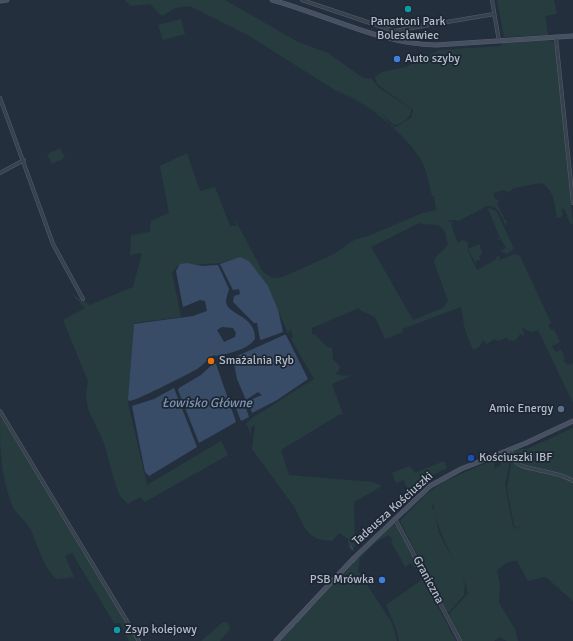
<!DOCTYPE html>
<meta charset="utf-8">
<style>
body{margin:0}
canvas{display:block;background:#242f3e}
</style>
<canvas width="573" height="641"></canvas>
<script>
const c = document.querySelector('canvas').getContext('2d');
c.lineJoin = 'round';
function paint(path, color) { c.fillStyle = color; c.fill(path, 'evenodd'); }
function strokePath(path, color, width, dash) { c.strokeStyle = color; c.lineWidth = width; c.lineCap = dash ? 'butt' : 'round'; c.setLineDash(dash || []); c.stroke(path); }
function drawText(font, color, halo, rows, align = 'center') {
  c.font = font + ' Signika,sans-serif'; c.lineWidth = 3.5; c.setLineDash([]); c.textBaseline = 'middle'; c.strokeStyle = halo; c.fillStyle = color; for (const [text, x, y, turn = 0] of rows) {
    c.save(); c.translate(x, y); c.rotate((+turn || 0) * Math.PI / 180); c.textAlign = isNaN(turn) ? turn : align; if (halo) c.strokeText(text, 0, 0); c.fillText(text, 0, 0); c.restore();
  }
}
const green = new Path2D(`
 M125,0H225L298,42L328,53L363,78L372,79L378,87L411,109C412,118 402,124 394,125L383,115L355,98L335,90L246,34L190,6L175,8L162,16L150,4L131,6Z
 M497,0H554L557,14L545,16L548,35L504,37Z
 M181,19L185,34L163,40L158,25Z
 M549,39L554,43L556,50L573,224L570,223L564,208L561,210L563,214L561,217L557,218C555,206 554,187 540,183L514,188L509,192L503,190L494,193L495,199L499,200L497,203L505,220L507,221L506,226C502,217 499,205 487,206L458,221L456,220H447L453,223L451,225L458,243L462,240L468,242V251L477,270L497,259L496,257L499,256L500,258L498,261L515,254L520,256L551,323L548,325L551,330L554,329L560,342L552,346L553,349L557,352L561,349L565,360H563L567,365L568,363L570,365L573,363V403L538,330L531,332L523,328L522,329L525,336L520,334L515,341L507,340L508,337L498,341L494,339L487,344L483,340L479,347L473,350L465,330L461,307L402,329L403,332L385,339L375,317L360,310L359,308L312,328V335L315,334L327,347L332,348L333,359L340,367L338,372H336L337,375L348,376L357,373L332,384L343,414L337,415V416L281,450L289,475L372,482L382,486L354,502L355,547L351,551L349,548L348,539L339,533L332,541L318,539L311,535L304,527L295,508L252,449L255,425L251,427V436L248,426L245,425L252,418L314,379L291,339L293,336L290,329L288,334L279,312L233,259L221,263L177,266L172,273L181,317L134,323L128,403L147,485L221,441L228,455L145,502L140,497L128,504L120,496L115,483L104,443L88,409L86,394L88,381L63,320L85,308L72,294L90,305L133,287L142,253L130,255L131,235L150,232L151,221L169,213L160,166L187,153L200,191L215,187L230,226H237L233,216L263,272L272,278L283,277L334,254L354,240L368,236L423,213L436,210L434,196H432C429,184 427,171 421,160C407,135 361,96 333,91C349,93 369,106 382,115C387,119 389,126 396,127L411,118L413,110L377,84L375,77L382,72L406,67L439,50L501,46V43ZM421,222V224L439,225L445,232L448,245L436,257L434,262L448,301L443,308L413,320L371,247Z
 M60,148L65,158L52,164L47,154Z
 M490,208L497,212L514,249L507,254L501,251L506,248L501,239L494,241L500,238L488,209Z
 M477,245H480L482,254L479,256L481,262L479,260L476,261V264L468,249Z
 M0,414L97,571L137,641H129L120,623H114L72,553L65,556L74,577L56,579C43,567 38,546 31,530C27,522 19,517 14,509C0,476 0,449 0,414Z
 M573,428V478L521,465L515,461L510,449H527Z
 M508,454L511,457L505,484L513,528V527L518,529L522,523L518,528L514,526L507,488L512,458L520,466L548,472L573,481V601L547,578L543,577L528,581L517,561C511,559 500,566 497,571L500,585L499,603L515,629L518,641H507L500,637L494,641H461L449,614L470,591L467,593C468,582 461,577 457,568C451,555 432,516 434,504L431,507L434,510L439,533L465,583L464,595L449,612H446L400,521L426,494L445,481L495,459L494,469L500,466L502,458L507,457Z
 M444,461L447,468L430,477L410,496L404,480L396,483L392,473L410,466L415,473Z
 M392,524L397,525L419,566L416,572V569L411,563L406,566V568L391,542L393,540L389,535L376,542L360,558L358,571L392,623L397,641H278L294,624L297,625L296,622L335,578Z
 M423,579L456,641H399L397,631L386,605Z
 M223,622L228,623L230,629L220,641H201Z`);
const water = new Path2D(`
 M240,257L249,261L268,286L278,310L283,332L261,340L260,339L257,323H254L233,302L234,296L240,294L239,289L233,290L220,264Z
 M187,263L202,266L218,265L229,289C228,293 226,298 226,301C226,315 256,315 255,339C247,350 230,353 216,356L214,355C208,359 203,365 197,369C190,373 134,402 129,401L128,399L134,324L193,316L207,311L205,301L200,300L183,307L176,271L180,264ZM222,327L233,328L236,333L235,337L224,342L217,330Z
 M284,335H286L308,379L277,400L252,413L248,401L262,395L258,392L246,400L237,379L233,358Z
 M214,363L216,364L236,422L199,443L178,390L179,388L201,375Z
 M174,388L197,447L149,476L145,472L132,406L154,399Z
 M245,405L249,417L241,421L236,408Z`);
const stream = new Path2D(`
 M351,546L353,550
 M353,563L357,559
 M344,571L351,565
 M297,623L312,606
 M280,641L295,625`);
const street = new Path2D(`
 M302,0L394,31L494,14
 M492,0L499,41
 M556,38L573,203
 M0,98L53,244L83,299
 M0,173L24,160
 M0,411L139,641
 M510,449C512,454 513,460 517,463C523,470 560,471 573,481
 M395,519L460,641`);
const secondary = new Path2D(`
 M272,0C324,14 383,45 436,45L573,36
 M0,1L7,0
 M276,641L354,558L430,486L461,469L526,443L573,421`);
const markers = [
 [408,9,4,"#0f9aa8"],
 [397,59,4,"#3f7fe0"],
 [211,361,4,"#e8710a"],
 [561,409,4,"#5c6f8a"],
 [471,458,4,"#1a4fb4"],
 [382,580,4,"#3f7fe0"],
 [117,630,4,"#0f9aa8"]
];
const poiNames = [
 ["Panattoni Park",408,22,"center"],
 ["Bolesławiec",408,36,"center"],
 ["Auto szyby",405,59],
 ["Smażalnia Ryb",219,361],
 ["Amic Energy",553,409,"right"],
 ["Kościuszki IBF",479,458],
 ["PSB Mrówka",374,580,"right"],
 ["Zsyp kolejowy",125,630]
];
const streetNames = [
 ["Tadeusza Kościuszki",393,509,-42],
 ["Graniczna",428,580,62]
];
const waterNames = [
 ["Łowisko Główne",207,404]
];
paint(green, '#263c3f');
paint(water, '#394c67');
strokePath(stream, '#394c67', 1);
strokePath(street, '#565f6c', 4);
strokePath(secondary, '#565f6c', 5);
strokePath(street, '#38414e', 3);
strokePath(secondary, '#465061', 4);
for (const [x, y, r, color] of markers) { const dot = new Path2D(); dot.arc(x, y, r, 0, 2 * Math.PI); c.fillStyle = color; c.fill(dot); strokePath(dot, '#1d2633', 1.5); }
drawText('12px', '#b4bcc9', '#1d2633', poiNames, 'left');
drawText('12px', '#b4bcc9', '#1d2633', streetNames);
drawText('italic 13px', '#7c92b1', '#1d2633', waterNames);
</script>
